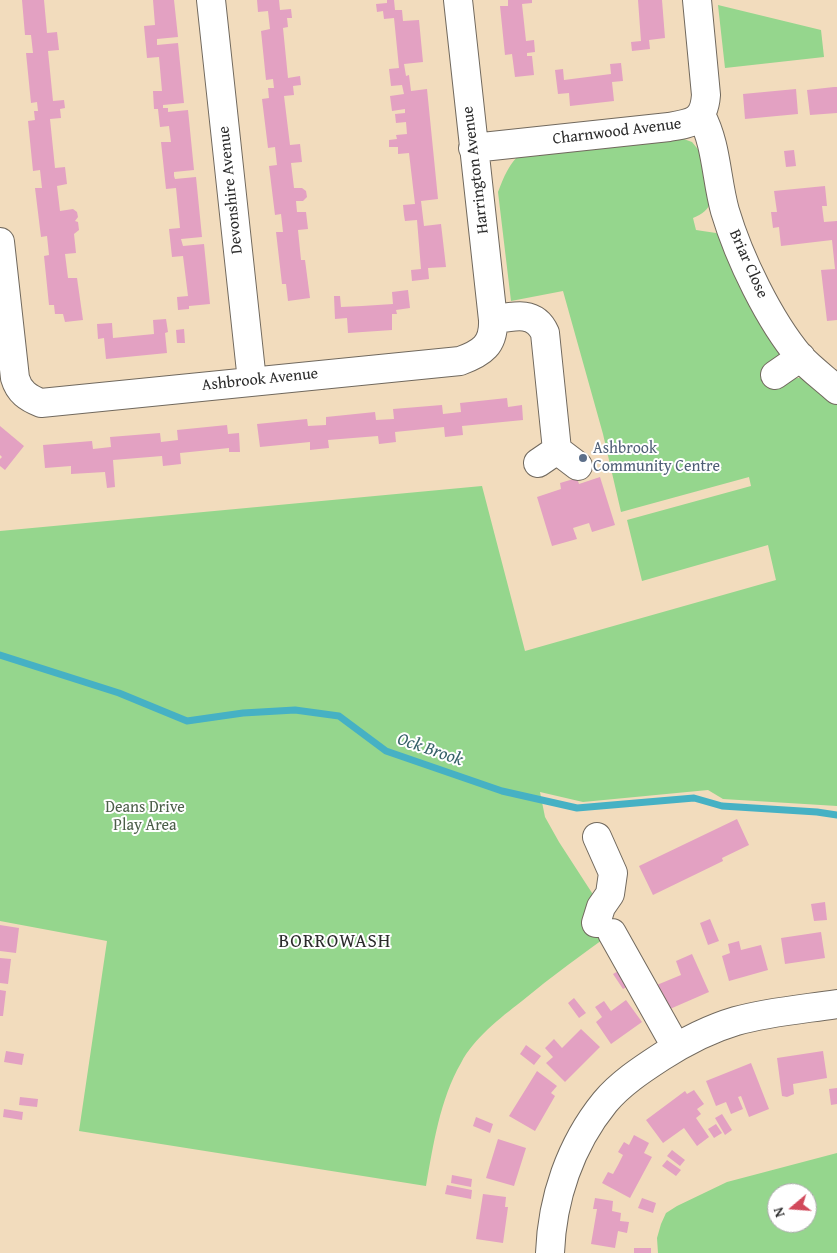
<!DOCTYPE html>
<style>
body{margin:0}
#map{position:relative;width:837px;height:1253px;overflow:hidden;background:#f2dcbd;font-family:"Gentium Book Plus",serif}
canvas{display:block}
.north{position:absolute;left:767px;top:1183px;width:50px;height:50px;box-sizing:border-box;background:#fff;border:1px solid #aaa;border-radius:50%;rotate:252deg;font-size:14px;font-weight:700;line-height:20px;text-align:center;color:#2b2b2b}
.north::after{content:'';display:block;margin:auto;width:18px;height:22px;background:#d1495b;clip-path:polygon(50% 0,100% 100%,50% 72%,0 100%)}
</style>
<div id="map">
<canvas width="837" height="1253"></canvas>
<div class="north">N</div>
</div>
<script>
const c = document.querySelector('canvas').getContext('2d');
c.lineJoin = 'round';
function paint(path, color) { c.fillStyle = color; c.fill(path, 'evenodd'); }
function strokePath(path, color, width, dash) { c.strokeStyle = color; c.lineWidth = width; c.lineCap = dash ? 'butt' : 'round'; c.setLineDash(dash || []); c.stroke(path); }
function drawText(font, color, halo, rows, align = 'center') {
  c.font = font + ' "Gentium Book Plus",serif'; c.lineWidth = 4; c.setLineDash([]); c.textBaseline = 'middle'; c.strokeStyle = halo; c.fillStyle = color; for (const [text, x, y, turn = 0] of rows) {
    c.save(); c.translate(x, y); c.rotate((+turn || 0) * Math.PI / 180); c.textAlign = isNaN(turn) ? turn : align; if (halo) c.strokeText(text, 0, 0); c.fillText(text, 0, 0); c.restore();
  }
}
const green = new Path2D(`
 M718,5L821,30L824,57L725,68Z
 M678,137L692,142L701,153L711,200C709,210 702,214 693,218L696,230L716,233L721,236L780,341L790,379L805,377L837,401V806L723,799L708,790L583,802L540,792L545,817L559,842L616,930C584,953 552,976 522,1001C500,1018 474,1038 461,1063C440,1099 433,1146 426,1186L79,1131L107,941L0,921V531L482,486L525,651L776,580L768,545L642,581L627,520L751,486L749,477L621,512L603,434L563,291L511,301L498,192C504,176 509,164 521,153Z
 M837,1153V1253H658L657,1238L661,1224L666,1213L677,1206L727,1182ZM777,1193H807V1223H777Z`);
const stream = new Path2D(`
 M0,655L119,693L187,721L243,713L295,710L339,716L386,751L502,791L577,808L694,798L722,806L817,812L837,815`);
const building = new Path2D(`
 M22,0H44L47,33L57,32L59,50L48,51L53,101L64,100L65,108L60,109L61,118L50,119L55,168L65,167L67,184L57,186L60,211L73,209L77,212L78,217L75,221L78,222L79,230L74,234L76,253L65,254L68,278H77L83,320L65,322L63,314H55L54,305H49L44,256L49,255L47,236L41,237L35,188H42L40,170L33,171L28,121L35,120L34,111H38L37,102L31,103L26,53H33L31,35H25Z
 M153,0H174L178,37L157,39V45L178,43L184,103L163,105V108H168V112L188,110L194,170L174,172V176L175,179L196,177L202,237L181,239L183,246L204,244L210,304L189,306V309L178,310L177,297L188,296L183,256L172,257L169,229L180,228L176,188L166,189L161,142H171L169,126L160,127L158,109H154L153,91H162L159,57L147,58L144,26L155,25Z
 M257,0H279L280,10L291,9L292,18H287L288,27L283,28L288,78L300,76L301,85L293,86L294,95L284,96L290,145L300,144L302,162L291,163L294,188H302L306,191L307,197L303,201H296L297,212H306L308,229L298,230L301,260H305L310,298L288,301L286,284H282L276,232H283L281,214L275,215L269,166L277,165L275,147L268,148L262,99L269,98L268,88H274L273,79L266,80L261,31L270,29L268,11L258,12Z
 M387,0H394L395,10H402L403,21L419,20L423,62L404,64L406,76L409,75L411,91L427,89L438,199L421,201L424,226L441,224L446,267L428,268L429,279L412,281L411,270L421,269L417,220L405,221L404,215L403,205L415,204L409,153L398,154V147H389V140L397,139L396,135L407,134L406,122L396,123L395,114L405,113V109L392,111L390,96L404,94L402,85L391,86L389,69L399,68L394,18L384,19L383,11L377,12L376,4L387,3Z
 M508,0H532V3L522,4L526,41L534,40L535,52L527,53V56H532L534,75L515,77L512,54L505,55L500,6H508Z
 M638,0H662L665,38L649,40L650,49L632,51L631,42L641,41Z
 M621,63L623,81L612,82L614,101L570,106L569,93L558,94L555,70L563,69L564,80L611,74L610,64Z
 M834,87H837V113L810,115L807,90Z
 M796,89L798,114L745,119L743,94Z
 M794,150L796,166L786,167L784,151Z
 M825,186L827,206H822L824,222L837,221V320L827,321L821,270L835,269L832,240L781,246L779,227L773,228L771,212H777L774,191Z
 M408,290L410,308L396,310L397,314H392V330L348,333L347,318L335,319L334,296H340L341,307L362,306L393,304L392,292Z
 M166,319L168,332L165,333L167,353L106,359L104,338L98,339L97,324L112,323L113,338L154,334L153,320Z
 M184,329L185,343H177L176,330Z
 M507,398L508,407L522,405L523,420L462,426L463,435L445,437L444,427L395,432L396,442L379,444L378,436L328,440L329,448L319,449L310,450V442L260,447L257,424L307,419L308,426L326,425V417L375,412L376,420L394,419L393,409L442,405L443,414L461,412L460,403Z
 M227,425L228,434L239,433L240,452H229V448L180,453L181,464L163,466L162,456L113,460L115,487L107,488L105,472L71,474V466L45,468L43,445L92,441L93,449L111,447L110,437L160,433L161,442L178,440L177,430Z
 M0,426L24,446L5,470L0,466V459L2,457L0,455Z
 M600,477L615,525L592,532L589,523L573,528L577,539L552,546L537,497L561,489L560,483L577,478L579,484Z
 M737,819L749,845L722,858L723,861L653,895L639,866Z
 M825,902L827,920L814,921L811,904Z
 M710,919L719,941L708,945L700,923Z
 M0,925L19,928L16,953L0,951Z
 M821,932L825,958L785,964L781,938Z
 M739,941L741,950L761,945L768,970L729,981L722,956L730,953L728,944Z
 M692,954L709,992L663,1012L652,987L681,975L676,961Z
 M0,958L11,959L8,984L0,983Z
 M622,969L632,984L623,989L613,974Z
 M0,990L6,991L3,1016H0Z
 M574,998L586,1013L579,1018L568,1003Z
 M626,1000L642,1022L611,1044L596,1022L602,1017L595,1007L604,1001L611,1011Z
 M581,1029L600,1047L565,1082L546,1063L553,1057L545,1048L554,1039L562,1048Z
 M526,1045L541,1056L534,1065L520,1054Z
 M6,1051L24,1054L22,1065L4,1062Z
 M823,1051L827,1078L793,1084L794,1094L787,1097L782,1096L777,1058Z
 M751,1063L769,1109L749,1117L741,1096L738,1097L743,1109L731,1114L726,1102L716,1106L706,1081Z
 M537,1071L557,1086L551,1093L555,1096L535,1131L509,1116Z
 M837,1088V1104L831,1105L829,1089Z
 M694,1090L704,1104L697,1109L701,1114L696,1118L709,1137L697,1146L684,1128L663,1143L646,1120L685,1091L687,1094Z
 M20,1097L38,1099L37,1107L19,1105Z
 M4,1109L23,1112L22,1120L3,1117Z
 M722,1114L732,1130L725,1135L715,1118Z
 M476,1117L493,1124L490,1133L473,1126Z
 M716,1124L722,1133L714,1138L708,1129Z
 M634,1135L649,1143L644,1153L652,1157L630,1198L602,1183L608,1172L613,1174L618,1165L623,1155L618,1152L624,1142L629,1145Z
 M498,1139L526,1148L514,1186L486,1178Z
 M672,1150L685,1160L680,1166L667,1156Z
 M667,1160L681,1170L676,1176L662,1166Z
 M452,1175L472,1179L471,1187L451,1183Z
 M447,1185L472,1190L471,1199L445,1194Z
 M483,1194L506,1197L505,1207H508L503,1243L476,1239Z
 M595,1198L613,1201L612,1211L621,1213L620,1221L629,1222L627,1233L618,1231L615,1248L591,1244L597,1209H593Z
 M642,1198L656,1203L653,1213L638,1208Z
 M634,1248H651V1253H634Z`);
const minor = new Path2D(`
 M211,0L252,381
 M701,115C717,145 716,179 725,211C739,258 769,320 800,357C811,369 825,379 837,390
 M473,148L669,127C692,123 704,122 706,95L697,0
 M0,242L15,378C19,392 28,398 41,403L460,361C482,353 494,345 493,320L458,0
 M493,320C513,316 535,310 545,333L557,450
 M775,375L801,357
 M538,463L557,450L578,466
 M596,923L601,907L610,894L613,873L597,837
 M612,933L676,1047
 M550,1253C552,1199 570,1145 605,1102C620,1084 641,1070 661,1057C684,1042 709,1029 736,1021C768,1012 804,1009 837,1004`);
const markers = [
 [583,458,5,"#5c6f8a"]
];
const streetNames = [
 ["Charnwood Avenue",617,132,-7],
 ["Harrington Avenue",476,170,-97],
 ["Devonshire Avenue",231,190,-96],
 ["Briar Close",748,264,66],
 ["Ashbrook Avenue",260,380,-6]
];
const serviceNames = [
 ["Ashbrook",593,449],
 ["Community Centre",593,467]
];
const parkNames = [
 ["Deans Drive",145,808],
 ["Play Area",145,826]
];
const waterNames = [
 ["Ock Brook",430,750,19]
];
const quarterNames = [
 ["BORROWASH",335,942]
];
paint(green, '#95d68d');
strokePath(stream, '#46b1c4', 7);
paint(building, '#e3a1c2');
strokePath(minor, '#71695e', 30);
strokePath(minor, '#fff', 28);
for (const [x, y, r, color] of markers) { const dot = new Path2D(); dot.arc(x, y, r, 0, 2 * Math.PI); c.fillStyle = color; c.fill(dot); strokePath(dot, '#fff', 2); }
drawText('16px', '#2b2b2b', '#fff', streetNames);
drawText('16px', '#4e5e75', '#fff', serviceNames, 'left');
drawText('16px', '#4b5e48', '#fff', parkNames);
drawText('italic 18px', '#366168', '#fff', waterNames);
c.letterSpacing = '1px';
drawText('19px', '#2b2b2b', '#fff', quarterNames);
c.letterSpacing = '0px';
</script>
